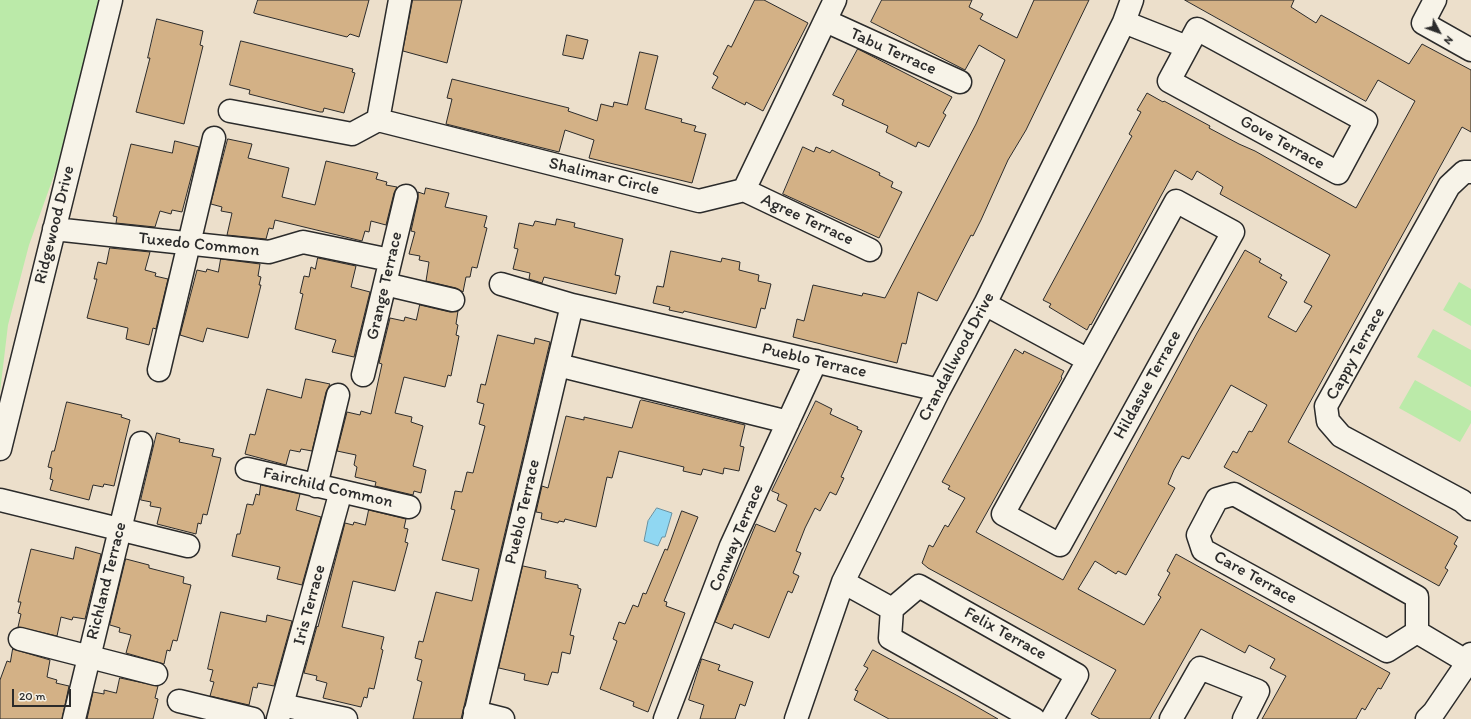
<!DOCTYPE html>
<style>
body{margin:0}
#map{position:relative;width:1471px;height:719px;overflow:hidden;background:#ecdfcb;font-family:Itim,sans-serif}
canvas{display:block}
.north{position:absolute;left:1419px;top:12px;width:40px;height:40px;-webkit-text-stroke:3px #f7f3e8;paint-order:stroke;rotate:131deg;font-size:11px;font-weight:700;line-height:16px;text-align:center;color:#2b2b2b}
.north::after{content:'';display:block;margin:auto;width:14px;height:18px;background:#2b2b2b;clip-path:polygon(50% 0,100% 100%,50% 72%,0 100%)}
.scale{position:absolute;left:12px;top:689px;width:59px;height:18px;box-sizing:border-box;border:2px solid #2b2b2b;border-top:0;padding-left:5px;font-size:12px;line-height:14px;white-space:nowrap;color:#2b2b2b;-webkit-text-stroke:3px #f7f3e8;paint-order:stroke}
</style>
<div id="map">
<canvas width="1471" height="719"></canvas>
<div class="north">N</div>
<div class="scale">20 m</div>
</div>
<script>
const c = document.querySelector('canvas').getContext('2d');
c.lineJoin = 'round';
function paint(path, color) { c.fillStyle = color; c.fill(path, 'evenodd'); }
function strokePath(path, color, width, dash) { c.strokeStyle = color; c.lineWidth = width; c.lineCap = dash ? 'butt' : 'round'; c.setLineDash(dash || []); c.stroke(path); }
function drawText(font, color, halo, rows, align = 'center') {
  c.font = font + ' Itim,sans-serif'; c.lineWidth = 3; c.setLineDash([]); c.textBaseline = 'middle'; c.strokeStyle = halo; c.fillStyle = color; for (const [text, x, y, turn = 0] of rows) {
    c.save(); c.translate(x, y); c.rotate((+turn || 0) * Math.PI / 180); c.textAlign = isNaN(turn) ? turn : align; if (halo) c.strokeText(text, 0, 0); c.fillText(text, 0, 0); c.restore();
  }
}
const green = new Path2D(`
 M0,0H99L57,167L29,245L8,325L0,392Z
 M1459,282L1471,289V326L1443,310Z
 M1433,329L1471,350V387L1417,357Z
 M1415,380L1471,411V423L1460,442L1399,408Z`);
const water = new Path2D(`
 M657,508L672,513L665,537H662L658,546L644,541L648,521Z`);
const building = new Path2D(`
 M258,0H369L359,37L350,34L347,37L257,14L254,13Z
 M413,0H462L447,63L403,51Z
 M755,0H764L808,23L763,111L746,102L745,105L712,88L718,77L713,74L728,45L731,47Z
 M882,0H972L969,7L983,14L980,19L1017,38L1034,0H1089L1026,130L1008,160L981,220L973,236L971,235L937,301L918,292L906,344L902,343L897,363L793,337L797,319L804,321L813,285L862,296L863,293L885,298L976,124L1005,60L979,45L965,70L871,22Z
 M1185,0H1294L1291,7L1316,23L1321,15L1409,64L1422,44L1471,70V132L1462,127L1288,442L1458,537L1454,544L1457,546L1445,568L1448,570L1439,586L1224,467L1233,451L1237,453L1249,431L1252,432L1267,405L1231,385L1189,459L1182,456L1174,470L1168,484L1175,488L1126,575L1118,571L1116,574L1095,561L1078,589L1144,625L1161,597L1158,595L1170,573L1167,571L1176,554L1390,673L1381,689L1378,688L1365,710L1362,708L1356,719H1262L1286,676L1270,668L1275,659L1249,645L1245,653L1201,629L1150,719H1100L1091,714L1116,670L928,568L922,563L929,545L933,547L945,525L948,527L965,498L948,489L950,486L942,482L1015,349L1023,354L1024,351L1064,371L1061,377L1062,378L976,532L1063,580L1197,333L1245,250L1261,259L1259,262L1282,275L1280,278L1287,282L1268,317L1296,332L1312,306L1304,302L1330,255L1220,194L1223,187L1197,171L1192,180L1175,170L1091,325L1090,324L1087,330L1049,307L1051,304L1043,300L1128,143L1132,136L1129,134L1141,112L1137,110L1147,93L1163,102L1164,101L1210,126L1209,128L1239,144L1255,151L1356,208L1415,101L1378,80L1366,101Z
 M157,19L203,31L200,45L203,46L184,124L136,112L150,58H148Z
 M567,35L588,40L583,59L563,55Z
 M241,41L353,69L352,72L355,73L344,113L324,108L323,112H320L249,94L250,90L230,85Z
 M858,49L952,97L943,113L946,115L929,147L918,142L916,147L886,132L888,126L842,105L844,100L833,95Z
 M640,52L658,56L645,109L682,119L681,122L696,126L694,131L706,134L692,183L589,158L594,140L565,130L559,152L446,124L452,99L447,98L452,79L569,108L568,111L597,121L601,104L613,107L614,102L627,105Z
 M228,139L252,144L248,158L289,168L282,197L315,205L326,161L378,173L376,179L387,182L386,185L397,187L394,193L386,225L371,221L369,232L365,231L362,241L275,220L273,229L269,228L266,239L227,235L232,213L221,211L222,207L211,204Z
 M175,141L199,147L182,212L172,210L171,214L160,211L155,227L116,223L117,217L113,216L131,144L172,153Z
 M803,147L814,152L816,147L830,153L832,150L842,155L880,173L879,175L893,182L891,187L902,192L879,238L783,194Z
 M426,188L449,193L445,207L487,216L484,227L487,228L477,268L472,267L470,277H466L463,292L456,288L426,281L429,262L419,260L420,256L409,254L415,232L411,231L418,199V192L424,194Z
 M557,219L575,223L574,227L623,239L615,275L620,276L616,294L544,277L542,283L529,279L530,273L513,269L518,249L514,248L519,223L533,226L535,221L555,225Z
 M110,248L150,252L145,270L156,273L155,276L168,279L156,329L153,328L149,345L126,339L128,328L87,318L97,279H94L98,262L106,264Z
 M671,251L721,262L722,258L740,262L739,270L759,275L758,281L771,284L765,309L761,308L756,328L684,311L683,313L669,310L670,307L653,303L657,286L663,287Z
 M318,258L356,266L351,287L370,292L354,357L332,352L336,340L295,329L303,294L300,293L304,276L309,277L311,267L315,269Z
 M221,259L260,264L258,276L261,277L259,285H261L248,338L207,328L203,342L180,335L197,270L206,272L207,269L218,272Z
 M420,305L450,312L458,311L456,324L458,325L456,335L459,336L451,376L448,375L445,387L404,377L395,413L412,417L411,422L423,426L413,466L426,470L421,493L414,491L413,495L375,486L376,482L355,477L357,467L354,465L356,455L337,451L347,412L360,415L361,411L371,414L382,364L379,363L390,318L404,321L405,317L416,320Z
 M498,335L534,344L535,338L550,342L461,719H413L422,682L417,680L422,660L415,658L419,641L423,642L436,592L472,601L479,569L442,560L455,510L451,509L455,491L462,492L467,472L473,473L485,426L479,424L484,404L477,402L481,384L485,385Z
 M306,379L330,384L326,392L312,451L301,449L300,452L290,450L286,465L245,454L250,434L255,435L267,389L301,398Z
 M642,400L745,425L740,446L744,447L739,471L724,468L723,474L703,469L701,475L683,471L684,467L619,451L612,478L607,477L596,527L565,519L564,522L559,521L558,523L541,519L542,513L536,512L542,486L548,488L566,416L584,420V417L632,428L640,401Z
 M816,401L832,409L830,414L858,427L857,429L862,431L841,477L844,478L836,495L830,492L820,511L815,508L805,528L796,551L801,553L793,573L799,576L792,593L788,591L769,638L734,624L732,629L715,622L756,524L775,532L787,505L777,500L779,494L772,491Z
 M67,402L122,415L121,417L130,420L114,486L104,484L103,487L93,485L89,500L50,490L53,480L50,479L52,468L48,467L52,451H54Z
 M157,433L180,439L179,442L214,449L212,456L221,458L207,515L203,514L201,524L198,523L196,534L157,524L161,508L150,506L151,502L141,500Z
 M261,485L300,494L296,510L321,517L302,585L277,579L280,567L232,556L237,534H240L247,504L253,505L256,494L259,495Z
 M369,510L406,519L404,528L408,529L405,542L408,543L395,591L353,581L342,627L384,637L381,649L383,650L374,689L369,688L367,698L364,697L361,707L323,698L327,683L316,680L317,676L304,673L317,626L318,627L345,523L353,525L354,522L365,525Z
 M682,511L698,517L664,601L667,602L666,606L685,613L648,712L633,706L634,702L600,689L617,641L613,639L619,622L625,624L633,605L638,607L643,593L646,594L665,549L667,550Z
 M76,547L101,554L85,619L73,617L72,620L61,617L57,636L18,627L21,614L18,613L21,602H18L31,549L73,559Z
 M126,559L149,565V568L184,577L183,583L191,585L177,641L173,640L170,651L167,650L164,664L126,653L131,635L119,632L120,628L110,625Z
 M523,566L546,571L545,578L578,585V588L581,589L570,635L574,636L570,654L562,652L558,673L552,672L548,685L524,680L525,674L499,668Z
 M221,612L266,622L267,615L292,621L274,686L258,683L257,688L253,687L249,705L210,696L214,682L210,681L213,670L208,669Z
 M13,649L50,660L47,677L57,680L56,683L69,686L62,719H0V680L7,661L10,662Z
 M873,650L958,696L998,719H889L854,700L858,691L855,690L868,668L864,666Z
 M702,659L720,665L718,670L753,682L745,706L740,704L735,719H700L704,705L689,700Z
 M120,678L158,686L155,698L158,699L153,719H87L93,692L104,694V690L116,693Z`);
const minor = new Path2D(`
 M1435,0L1423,23L1471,50
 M826,21L960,82
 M1124,22L1187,47
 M1197,29L1366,121L1338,173L1169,81Z
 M230,111L352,134L378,120
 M378,120L699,201L744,190
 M378,120L400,0
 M1471,172H1464L1449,186L1326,406L1328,421L1341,436L1462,501L1471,509
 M744,190L835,0
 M744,190L870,250
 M1176,201L1233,232L1060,545L1003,514Z
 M54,229L269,252L303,242L390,260
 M385,284L453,300
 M501,284L572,305L939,390
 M985,304L1088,360
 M558,365L788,422
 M159,370L214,138
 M363,375L406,196
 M0,449L111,0
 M247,469L409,507
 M316,486L338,395
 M1234,494L1417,597V632L1387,651L1203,550L1198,535L1217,499Z
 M0,500L188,546
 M843,582L892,609
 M1417,632L1471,664
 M20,639L156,674
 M179,701L253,719
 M282,705L346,719
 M475,712L503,719
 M74,719L141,443
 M278,719L341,491
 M474,719L572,305
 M665,719L731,546L816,361
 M796,719L843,582L939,390L985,304L1124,22L1132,0
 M1034,719L890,638L892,609L919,586L1077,675L1052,719
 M1171,719L1200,668L1258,691L1244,719
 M1427,719L1434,712L1468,662L1471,654`);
const streetNames = [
 ["Tabu Terrace",893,52,24],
 ["Gove Terrace",1282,143,29],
 ["Shalimar Circle",604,177,14],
 ["Agree Terrace",807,220,25],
 ["Ridgewood Drive",55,225,-76],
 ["Tuxedo Common",199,245,6],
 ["Grange Terrace",385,286,-77],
 ["Cappy Terrace",1356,354,-61],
 ["Crandallwood Drive",957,357,-62],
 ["Pueblo Terrace",814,361,13],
 ["Hildasue Terrace",1148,385,-61],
 ["Fairchild Common",328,488,13],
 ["Pueblo Terrace",523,512,-77],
 ["Conway Terrace",737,538,-67],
 ["Care Terrace",1255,578,29],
 ["Richland Terrace",107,581,-76],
 ["Iris Terrace",310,605,-75],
 ["Felix Terrace",1005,634,29]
];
paint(green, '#bbeaa9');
paint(water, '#90d7f2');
strokePath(water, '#6892a2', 1);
paint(building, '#d3b186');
strokePath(building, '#2b2b2b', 1);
strokePath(minor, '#2b2b2b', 25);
strokePath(minor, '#f7f3e8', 22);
drawText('17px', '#2b2b2b', '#f7f3e8', streetNames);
</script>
